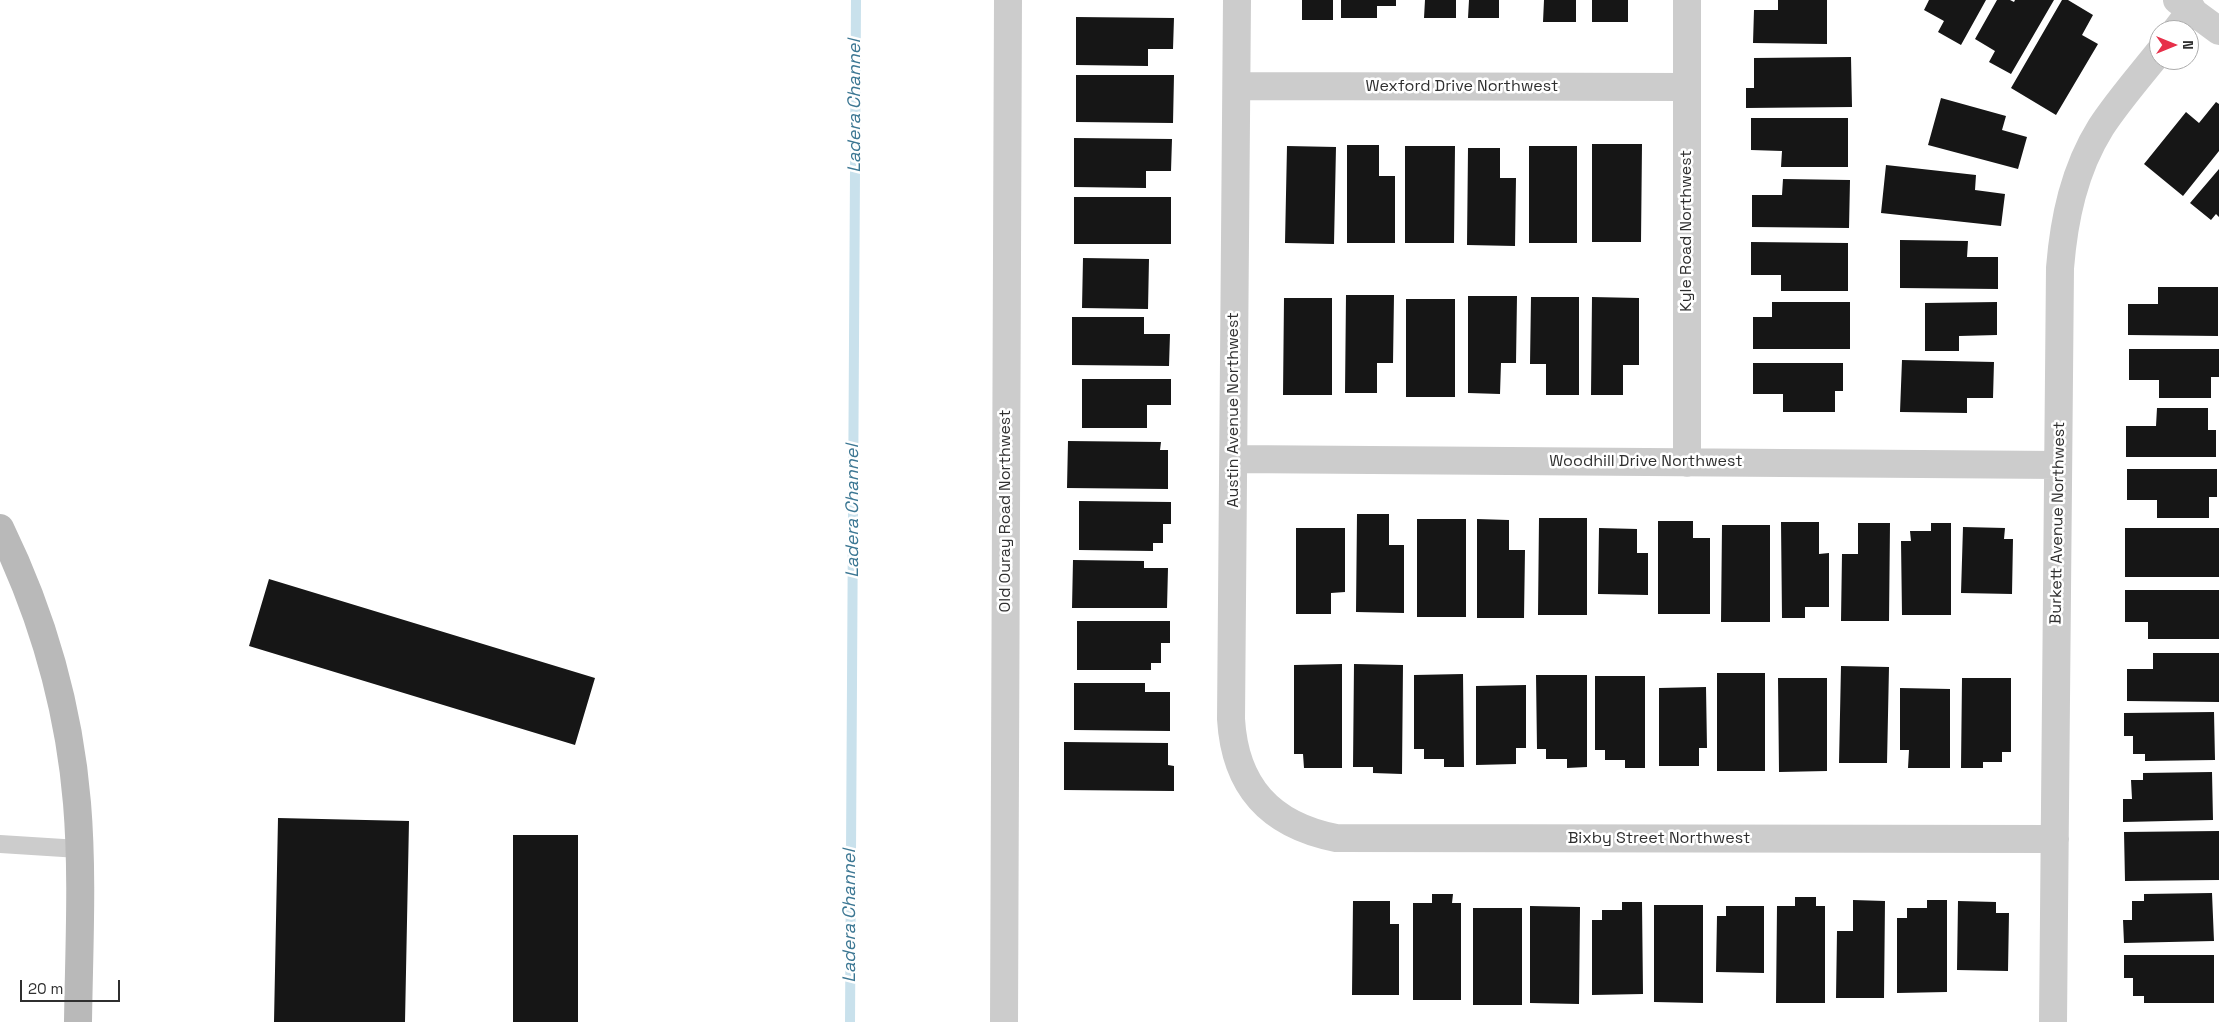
<!DOCTYPE html>
<style>
body{margin:0}
#map{position:relative;width:2219px;height:1022px;overflow:hidden;background:#fff;font-family:"Space Grotesk",sans-serif}
canvas{display:block}
.north{position:absolute;left:2149px;top:20px;width:50px;height:50px;box-sizing:border-box;background:#fff;border:1px solid #acacac;border-radius:50%;rotate:90deg;font-size:14px;font-weight:700;line-height:20px;text-align:center;color:#2f2f2f}
.north::after{content:'';display:block;margin:auto;width:18px;height:22px;background:#e7304a;clip-path:polygon(50% 0,100% 100%,50% 72%,0 100%)}
.scale{position:absolute;left:20px;top:980px;width:100px;height:22px;box-sizing:border-box;border:2px solid #2f2f2f;border-top:0;padding-left:6px;font-size:15px;line-height:18px;white-space:nowrap;color:#2f2f2f;-webkit-text-stroke:4px #fff;paint-order:stroke}
</style>
<div id="map">
<canvas width="2219" height="1022"></canvas>
<div class="north">N</div>
<div class="scale">20 m</div>
</div>
<script>
const c = document.querySelector('canvas').getContext('2d');
c.lineJoin = 'round';
function strokePath(path, color, width, dash) { c.strokeStyle = color; c.lineWidth = width; c.lineCap = dash ? 'butt' : 'round'; c.setLineDash(dash || []); c.stroke(path); }
function paint(path, color) { c.fillStyle = color; c.fill(path, 'evenodd'); }
function drawText(font, color, halo, rows, align = 'center') {
  c.font = font + ' "Space Grotesk",sans-serif'; c.lineWidth = 5; c.setLineDash([]); c.textBaseline = 'middle'; c.strokeStyle = halo; c.fillStyle = color; for (const [text, x, y, turn = 0] of rows) {
    c.save(); c.translate(x, y); c.rotate((+turn || 0) * Math.PI / 180); c.textAlign = isNaN(turn) ? turn : align; if (halo) c.strokeText(text, 0, 0); c.fillText(text, 0, 0); c.restore();
  }
}
const stream = new Path2D(`
 M850,1022L856,0`);
const building = new Path2D(`
 M1302,0H1333V20H1302Z
 M1341,0H1396V6H1377V18H1341Z
 M1425,0H1456V18H1424Z
 M1469,0H1499V18H1468Z
 M1544,0H1576V22H1543Z
 M1592,0H1628V22H1592Z
 M1778,0H1827V44L1753,43L1754,10H1778Z
 M1929,0H1986L1961,45L1938,32L1944,21L1924,10Z
 M1997,0H2010L2014,2L2015,0H2054L2011,74L1989,62L1995,51L1975,39Z
 M2062,0H2068L2093,15L2082,35L2098,44L2056,115L2011,88Z
 M1076,17L1174,18L1173,49H1148V66L1076,65Z
 M1851,57L1852,107L1746,108V88H1754V58Z
 M1076,75H1174L1173,123L1076,122Z
 M1941,98L2006,116L2002,130L2027,137L2018,169L1928,145Z
 M2216,102L2219,104V151L2183,196L2144,164L2186,112L2199,123Z
 M1751,118H1848V167H1781L1782,151L1751,150Z
 M1074,138L1172,139L1171,171H1146V188L1074,187Z
 M1592,144H1642L1641,242H1592Z
 M1347,145H1379V176H1395V243H1347Z
 M1287,146L1336,147L1334,244L1285,243Z
 M1405,146H1455L1454,243H1405Z
 M1529,146H1577V243H1529Z
 M1468,148H1500V178H1516L1515,246L1467,245Z
 M1886,165L1976,175L1975,190L2005,194L2001,226L1881,213Z
 M2219,169V217L2216,214L2211,220L2190,203Z
 M1783,179L1850,180L1849,228L1752,227V195H1782Z
 M1074,197H1171V244H1074Z
 M1900,240L1968,241L1967,257H1998V289L1900,288Z
 M1751,242L1848,243V291H1781V275H1751Z
 M1083,258L1149,259L1148,309L1082,308Z
 M2158,287H2218V336L2128,335V304H2158Z
 M1346,295H1394L1393,363H1377V393H1345Z
 M1468,296H1517L1516,363H1501L1500,394L1468,393Z
 M1531,297H1579V395H1546V364H1530Z
 M1592,297L1639,298V365H1623V395H1591Z
 M1284,298H1332V395H1283Z
 M1406,299H1455V397H1406Z
 M1772,302H1850V349H1753V317H1772Z
 M1997,302V335L1959,336V351H1925V303Z
 M1072,317H1144V334H1170L1169,366L1072,365Z
 M2129,349H2219V377H2211V398H2159V380H2129Z
 M1902,360L1994,362L1993,398H1967V413L1900,412Z
 M1753,363H1843V391H1835V412H1783V394H1753Z
 M1082,379H1171V405H1147V428H1082Z
 M2157,408H2208V430H2216V457H2126V426H2156Z
 M1068,441L1161,442L1160,450H1168V489L1067,488Z
 M2127,469H2217V497H2209V518H2157V500H2127Z
 M1079,501L1171,502V524H1163V543H1153V551L1079,550Z
 M1357,514H1389V545H1404V613L1356,612Z
 M1539,518H1587V615H1538Z
 M1417,519H1466V617H1417Z
 M1477,519L1509,520V550H1525L1524,618H1477Z
 M1658,521H1693V538H1710V614H1658Z
 M1781,522H1819V554L1829,553V607H1805V618H1782Z
 M1858,523H1890L1889,621H1841L1842,554H1858Z
 M1931,523H1951V615H1902L1901,541H1911L1910,531H1931Z
 M1722,525H1770V622H1721Z
 M1963,527L2005,528L2004,539H2013L2012,594L1961,593Z
 M1296,528H1345V592L1331,593V614H1296Z
 M1599,528L1637,529V553H1648V595L1598,594Z
 M2125,528H2219V577H2125Z
 M1073,560L1144,561V568H1168L1167,608H1072Z
 M269,579L595,678L575,745L249,646Z
 M2125,590H2219V639H2148V622H2125Z
 M1077,621H1170V643H1161V663H1151V670H1077Z
 M2153,653H2219V702L2127,701V669H2153Z
 M1342,664V768H1304L1303,754H1294V665Z
 M1354,664L1403,665L1402,774L1373,773V767H1353Z
 M1841,666L1889,667L1887,763H1839Z
 M1717,673H1765V771H1717Z
 M1463,674L1464,767H1444V759H1424V749H1414V675Z
 M1536,675H1587V767L1567,768V759H1546V749H1537Z
 M1595,676H1645V768H1625V760H1605V750H1595Z
 M1778,678H1827V771L1779,772Z
 M1962,678H2011V752H2002V762H1983V768H1961Z
 M1074,683H1145V692H1170V731L1074,730Z
 M1526,685V748H1516V764L1476,765V686Z
 M1706,687L1707,748H1699V766H1659V688Z
 M1900,688L1950,689V768H1908L1909,750H1900Z
 M2214,712L2215,760L2145,761V754H2133V736H2124V713Z
 M1064,742L1168,743V765L1174,766V791L1064,790Z
 M2212,772L2213,820L2123,822V799H2132L2131,780H2143V773Z
 M278,818L409,821L405,1022H274Z
 M2219,831V880L2125,881L2124,832Z
 M513,835H578V1022H513Z
 M2212,893L2214,941L2124,943L2123,920H2132V901H2144V894Z
 M1432,894H1453L1452,903H1461V1000H1413V903H1432Z
 M1795,897H1816V906H1825V1003H1776L1777,906H1795Z
 M1853,900L1885,901L1884,998H1836L1837,931H1853Z
 M1927,900H1947V992L1897,993V918H1907V908H1927Z
 M1353,901H1390V924H1399V995H1352Z
 M1958,901L1996,902V913H2009L2008,971L1957,970Z
 M1622,902H1642L1643,994L1592,995V920H1602V910H1622Z
 M1654,905H1703V1003L1654,1002Z
 M1530,906L1580,907L1579,1004L1530,1003Z
 M1726,906H1764V973L1716,972L1717,916H1726Z
 M1473,908H1522V1005H1473Z
 M2124,955H2214V1003H2144V996H2133V978H2124Z`);
const lane = new Path2D(`
 M0,844L79,849`);
const street = new Path2D(`
 M1237,0L1231,719C1235,786 1270,825 1336,838L2055,839
 M1687,0V463
 M2177,0L2219,31
 M2176,30L2192,9
 M1237,86L1686,87
 M1234,459L2058,465
 M1004,1022L1008,0
 M2053,1022L2060,268C2064,219 2074,170 2101,127C2118,101 2140,76 2159,52`);
const secondary = new Path2D(`
 M0,528C42,614 69,708 77,803C83,875 79,949 78,1022`);
const streetNames = [
 ["Wexford Drive Northwest",1462,87],
 ["Kyle Road Northwest",1687,231,-90],
 ["Austin Avenue Northwest",1234,410,-90],
 ["Woodhill Drive Northwest",1646,462],
 ["Old Ouray Road Northwest",1006,511,-90],
 ["Burkett Avenue Northwest",2058,523,-89],
 ["Bixby Street Northwest",1659,839]
];
const waterNames = [
 ["Ladera Channel",855,106,-90],
 ["Ladera Channel",853,511,-90],
 ["Ladera Channel",850,916,-90]
];
strokePath(stream, '#c9e1ec', 10);
paint(building, '#161616');
strokePath(lane, '#ccc', 18);
strokePath(street, '#ccc', 28);
strokePath(secondary, '#b9b9b9', 28);
drawText('16px', '#2f2f2f', '#fff', streetNames);
drawText('italic 18px', '#3c7793', '#fff', waterNames);
</script>
